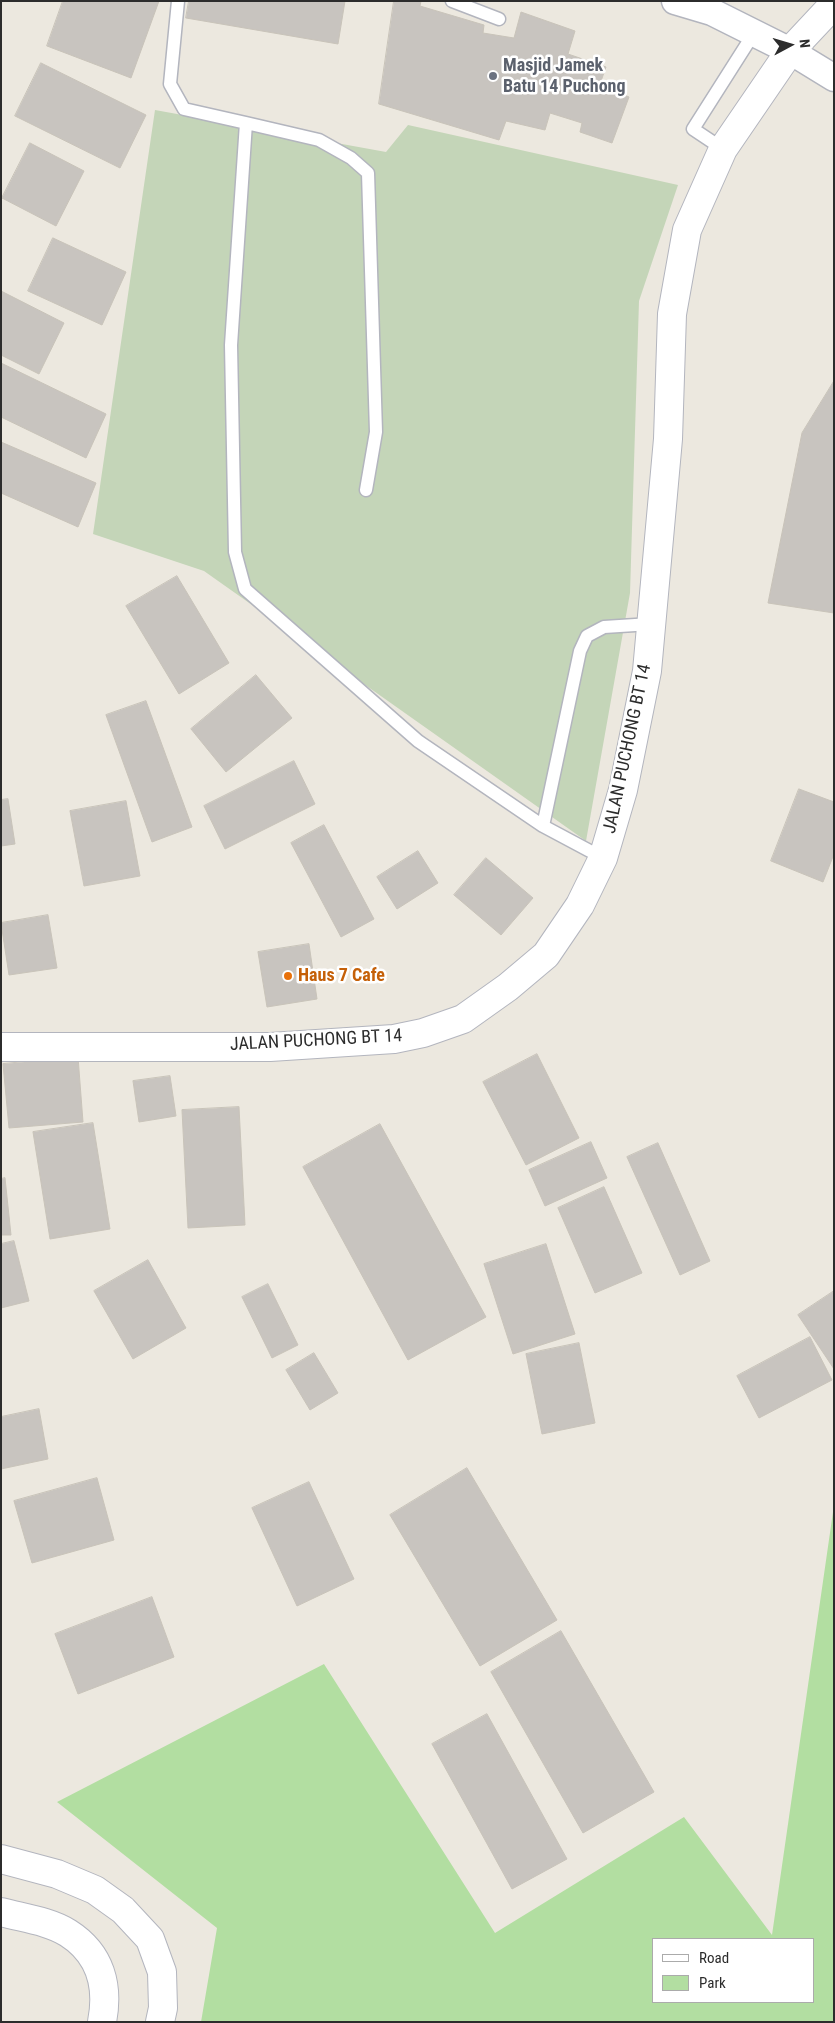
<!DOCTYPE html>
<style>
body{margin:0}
#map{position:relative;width:835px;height:2023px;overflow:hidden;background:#ece8df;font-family:"Roboto Condensed",sans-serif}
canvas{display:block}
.frame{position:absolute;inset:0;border:2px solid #2c2c2c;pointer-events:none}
.legend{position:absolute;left:652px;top:1938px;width:162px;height:65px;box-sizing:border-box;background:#fff;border:1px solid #ababab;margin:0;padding:6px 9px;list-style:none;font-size:15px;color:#2c2c2c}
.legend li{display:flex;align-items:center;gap:10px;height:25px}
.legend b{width:25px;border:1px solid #ababab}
.north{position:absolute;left:765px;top:20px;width:50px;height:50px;-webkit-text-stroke:4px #fff;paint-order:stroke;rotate:84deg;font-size:14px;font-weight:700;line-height:20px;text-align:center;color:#2c2c2c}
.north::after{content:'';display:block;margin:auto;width:18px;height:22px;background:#2c2c2c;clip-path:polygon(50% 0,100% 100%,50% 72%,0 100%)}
</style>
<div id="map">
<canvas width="835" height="2023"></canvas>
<div class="frame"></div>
<ul class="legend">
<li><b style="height:6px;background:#fff"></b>Road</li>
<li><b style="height:14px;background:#b2dea1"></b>Park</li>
</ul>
<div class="north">N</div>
</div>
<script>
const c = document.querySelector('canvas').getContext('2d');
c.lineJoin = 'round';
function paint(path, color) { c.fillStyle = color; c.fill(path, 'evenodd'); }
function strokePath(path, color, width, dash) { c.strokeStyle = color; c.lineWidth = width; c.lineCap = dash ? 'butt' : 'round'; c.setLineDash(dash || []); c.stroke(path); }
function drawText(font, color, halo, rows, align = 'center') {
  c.font = font + ' "Roboto Condensed",sans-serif'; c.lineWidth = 5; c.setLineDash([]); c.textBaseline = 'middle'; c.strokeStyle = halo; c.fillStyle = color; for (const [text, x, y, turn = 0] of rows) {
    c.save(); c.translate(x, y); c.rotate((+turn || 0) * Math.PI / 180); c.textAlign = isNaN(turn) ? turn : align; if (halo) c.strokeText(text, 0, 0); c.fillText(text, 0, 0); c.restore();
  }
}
const green = new Path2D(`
 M834,1505V2022H201L217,1928L57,1802L324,1664L495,1933L684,1817L772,1935ZM654,1939H814V2002H654Z`);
const cemetery = new Path2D(`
 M155,110L386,152L408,125L678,185L639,301L630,593L586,841L204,571L93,534Z`);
const building = new Path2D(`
 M63,1H159L131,78L47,46Z
 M189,1H345L338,44L186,18Z
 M394,1H421L420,6L484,25L483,33L514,38L521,12L575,31L568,54L606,67L600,84L629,97L612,143L580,132L582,123L550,113L545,130L506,121L499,140L379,104Z
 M41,63L146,115L120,168L15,116Z
 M30,143L84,171L56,226L2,198Z
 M53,238L126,272L102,325L28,291Z
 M1,291L64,323L39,374L1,355Z
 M1,363L106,414L86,458L1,417Z
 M834,381V613L768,603L802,433Z
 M1,442L96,483L78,527L1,493Z
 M177,576L229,663L179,694L126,606Z
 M256,675L292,718L226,772L191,729Z
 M146,701L192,827L152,842L106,715Z
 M294,761L315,804L225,849L204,806Z
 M799,789L834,802V854L823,882L771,861Z
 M8,799L15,844L1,846V800Z
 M126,801L140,876L84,886L70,811Z
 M324,825L374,919L341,937L291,843Z
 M418,851L438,883L397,909L377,877Z
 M486,858L533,898L501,935L454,895Z
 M48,915L57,968L9,975L1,923Z
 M309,944L317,999L267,1007L258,952Z
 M537,1054L579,1138L526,1165L483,1082Z
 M78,1057L83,1122L9,1128L3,1064Z
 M170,1076L176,1116L139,1122L133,1081Z
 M239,1107L245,1225L188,1228L182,1110Z
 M93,1123L110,1229L50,1239L33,1132Z
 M380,1124L486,1317L408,1360L303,1167Z
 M591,1142L607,1178L545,1206L529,1170Z
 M658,1143L710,1261L680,1275L627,1157Z
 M5,1178L11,1235H1V1179Z
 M604,1187L642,1273L595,1293L558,1208Z
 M14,1241L29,1301L1,1308V1244Z
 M546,1244L575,1334L513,1354L484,1264Z
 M148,1260L186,1328L133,1359L94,1291Z
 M268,1284L298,1345L272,1358L242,1297Z
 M834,1291V1369L798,1315Z
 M810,1337L832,1380L759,1418L737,1376Z
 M579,1343L595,1423L542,1434L526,1354Z
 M314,1353L338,1393L310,1410L286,1370Z
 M39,1409L48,1459L1,1469V1417Z
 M467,1468L557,1620L480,1666L390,1515Z
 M97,1478L114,1540L32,1563L14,1501Z
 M309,1482L354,1579L297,1606L252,1508Z
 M152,1597L174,1657L78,1694L55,1634Z
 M561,1631L654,1792L583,1833L491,1672Z
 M487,1714L567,1859L512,1889L432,1744Z`);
const lane = new Path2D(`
 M178,1L170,84L184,109L246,123L231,345L235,552L245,589L418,741L543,826L603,858
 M452,1L499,19
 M246,123L319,140L351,158L368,173L376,432L366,490
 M723,149L693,129L754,33
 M543,826L580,651L587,636L604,627L651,624`);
const street = new Path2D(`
 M675,1L712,12L790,51L834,78`);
const secondary = new Path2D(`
 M1,1047H270L394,1039L423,1033L463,1019L508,987L546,955L580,905L603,858L623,790L647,671L668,439L672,314L687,230L723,149L790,51L834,4
 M1,1859L57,1874L95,1890L123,1910L150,1939L162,1972L163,2008L160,2022
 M1,1912C23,1918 49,1921 68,1933C101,1954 109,1986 102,2022`);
const markers = [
 [493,76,5,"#6b7280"],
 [288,976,5,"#e8710a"]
];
const worshipNames = [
 ["Masjid Jamek",503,66],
 ["Batu 14 Puchong",503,87]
];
const streetNames = [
 ["JALAN PUCHONG BT 14",628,749,-78],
 ["JALAN PUCHONG BT 14",316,1041,-3]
];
const foodNames = [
 ["Haus 7 Cafe",298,976]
];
paint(green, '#b2dea1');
paint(cemetery, '#c4d5b8');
paint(building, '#c8c4bf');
strokePath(building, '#c8c3b9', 1);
strokePath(lane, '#b3b5be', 15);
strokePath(street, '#b3b5be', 29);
strokePath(secondary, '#b3b5be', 30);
strokePath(lane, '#fff', 12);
strokePath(street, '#fff', 26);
strokePath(secondary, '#fff', 28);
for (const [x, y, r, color] of markers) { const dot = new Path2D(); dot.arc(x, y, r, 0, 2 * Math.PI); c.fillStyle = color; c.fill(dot); strokePath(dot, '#fff', 2); }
drawText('bold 18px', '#5b616d', '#fff', worshipNames, 'left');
drawText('18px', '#2c2c2c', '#fff', streetNames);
drawText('bold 18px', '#c56008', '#fff', foodNames, 'left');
</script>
